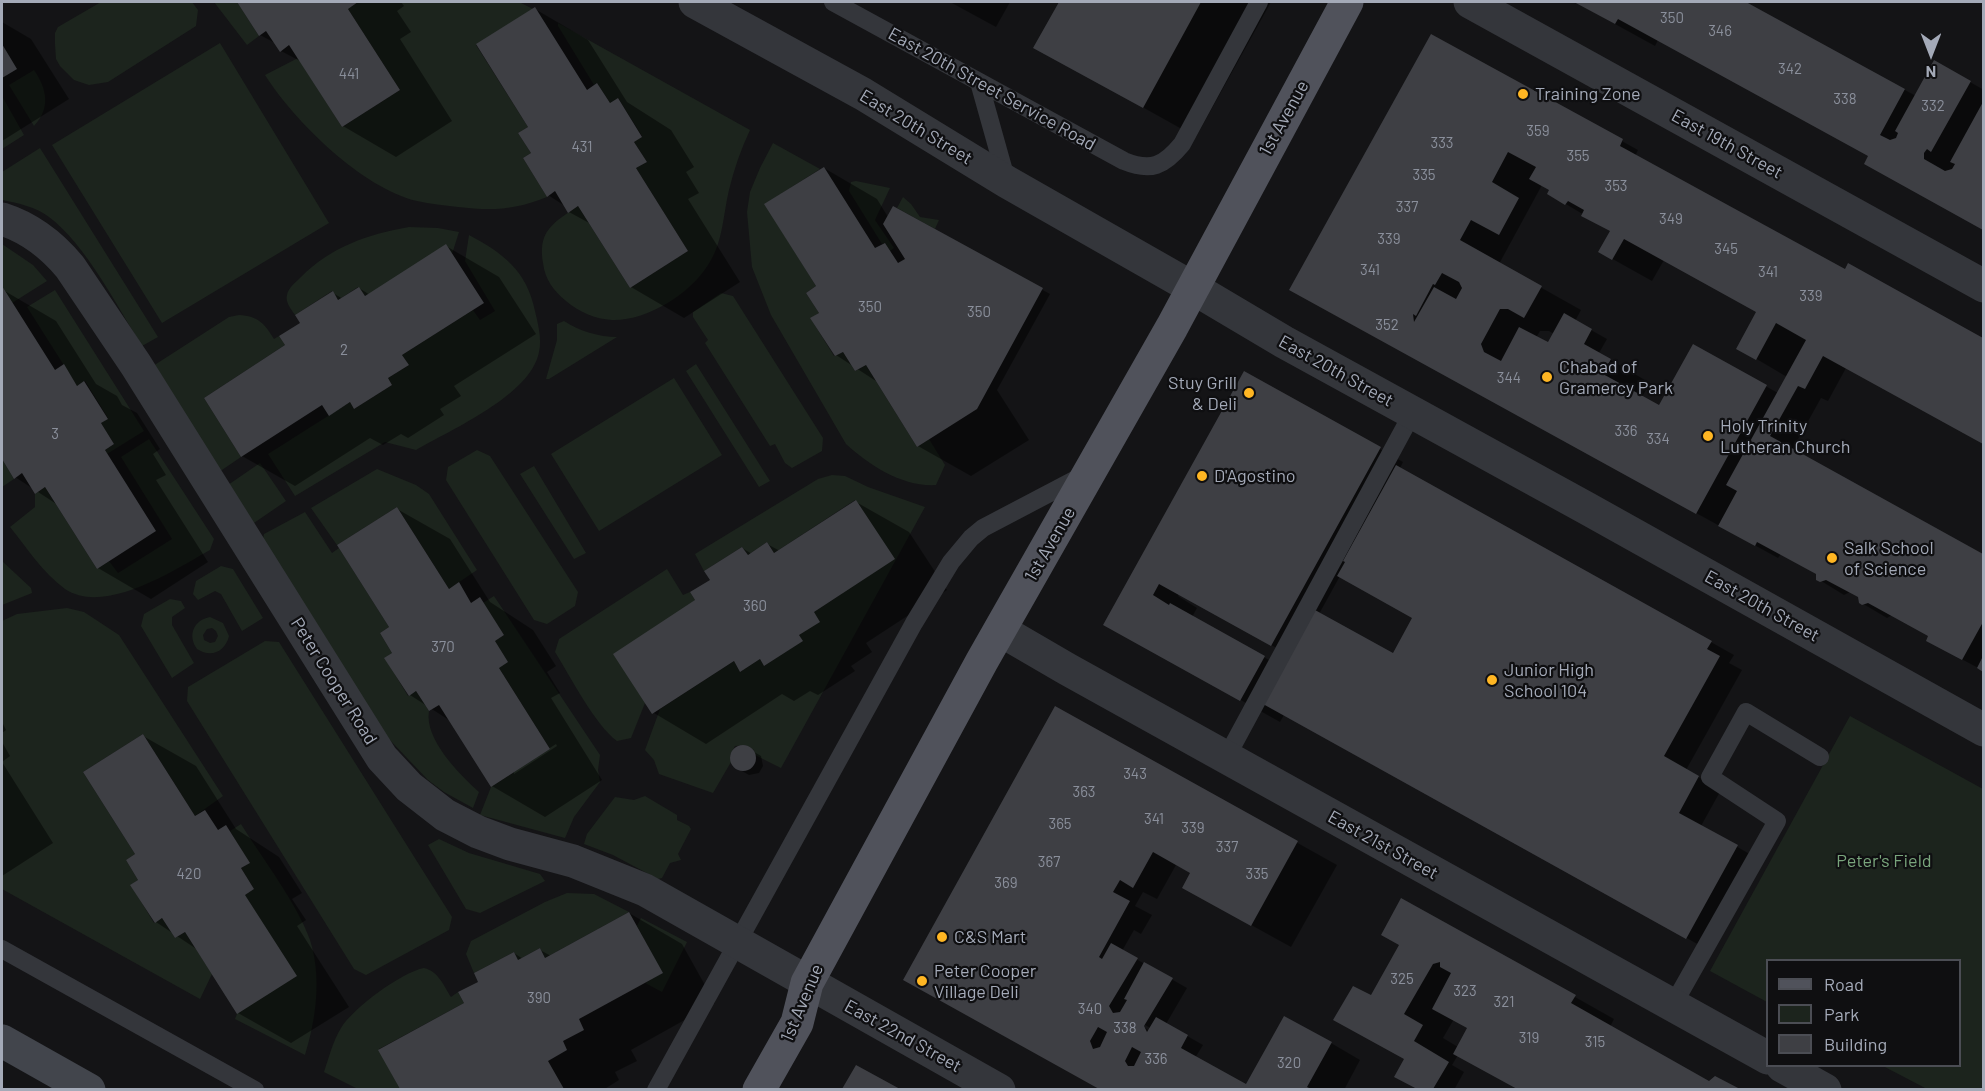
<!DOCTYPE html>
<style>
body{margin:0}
#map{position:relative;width:1985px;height:1091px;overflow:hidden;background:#141416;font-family:Barlow,sans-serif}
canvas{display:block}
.frame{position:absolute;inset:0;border:3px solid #a4aab8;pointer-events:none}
.legend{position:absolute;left:1766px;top:959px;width:195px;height:108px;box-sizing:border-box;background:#0f0f11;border:2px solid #4b4d54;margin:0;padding:8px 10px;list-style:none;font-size:18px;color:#a4aab8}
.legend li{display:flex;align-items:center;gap:12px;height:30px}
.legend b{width:30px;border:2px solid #4b4d54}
.north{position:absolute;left:1901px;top:24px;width:60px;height:60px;-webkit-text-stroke:4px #0f0f11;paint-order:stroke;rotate:180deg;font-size:16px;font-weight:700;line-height:24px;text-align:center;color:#a4aab8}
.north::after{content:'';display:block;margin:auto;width:21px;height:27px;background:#a4aab8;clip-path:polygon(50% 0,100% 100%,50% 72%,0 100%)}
</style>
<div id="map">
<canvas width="1985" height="1091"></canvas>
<div class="frame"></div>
<ul class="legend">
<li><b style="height:8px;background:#50525b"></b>Road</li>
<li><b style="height:16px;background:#1c241d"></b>Park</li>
<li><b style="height:16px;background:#3e3f44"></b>Building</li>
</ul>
<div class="north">N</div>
</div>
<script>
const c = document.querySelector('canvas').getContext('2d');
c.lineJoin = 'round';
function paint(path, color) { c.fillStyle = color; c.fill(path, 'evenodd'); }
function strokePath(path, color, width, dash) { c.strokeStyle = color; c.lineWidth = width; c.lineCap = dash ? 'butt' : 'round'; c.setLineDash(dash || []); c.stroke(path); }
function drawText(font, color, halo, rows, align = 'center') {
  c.font = font + ' Barlow,sans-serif'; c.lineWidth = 4.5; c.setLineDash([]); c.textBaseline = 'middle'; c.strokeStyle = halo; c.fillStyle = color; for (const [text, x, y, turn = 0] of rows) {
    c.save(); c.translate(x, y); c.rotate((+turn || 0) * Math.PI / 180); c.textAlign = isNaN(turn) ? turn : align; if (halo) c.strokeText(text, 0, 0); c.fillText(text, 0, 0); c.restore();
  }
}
const green = new Path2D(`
 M101,2H192L198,10L196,26L108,82L89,85L74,80L60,66L56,59L55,44V33L58,27Z
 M214,2H237L259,36L247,45Z
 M358,2H519L533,9L476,45L528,127L518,133L531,153L523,158L547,197C515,210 492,211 458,207C444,205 430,204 417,201C362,188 295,122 265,75L298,58L342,127L400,90L348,9Z
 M558,23L750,130C741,149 734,169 729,190C723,215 723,243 708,265C690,294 647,321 612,320C595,319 579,312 566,301C554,291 545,280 543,263C541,251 541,239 549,229C556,220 568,213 578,206L630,288L688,251L636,168L647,162L634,142L642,136L618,98L610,103L597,83L594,85L558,26Z
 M220,43L329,223L162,323L52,145Z
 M34,70C47,89 51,108 34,126L9,85Z
 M2,96L24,135L2,149Z
 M773,143L820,169L765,204L816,286L806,293L819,313L811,319L834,356L843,352L855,371L866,365L917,447L929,439L945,465L936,485C903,487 870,466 846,444L771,315L752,267L747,212L750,192L760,168Z
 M40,148L158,337L142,346C117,306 86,245 49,217C36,207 18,203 2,200V172Z
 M856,181L890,188L875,220L894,248L890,251L885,243L882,244L849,191L851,182Z
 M903,197L911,204L920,217L939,220L935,229L897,208Z
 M409,227L438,228L459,232L452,254L365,296L358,287L338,300L332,291L295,315C291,309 285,302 287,295C288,288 296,282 301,277C331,247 368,234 409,227Z
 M469,235C503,253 527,271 535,311C538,324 542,339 539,352C531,395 452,429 416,450L385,442L295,496L268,454L350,402L354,409L392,385L388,378L409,365L402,355L473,310L480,320L495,311L465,261Z
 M2,244L33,265L47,281L12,303L2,289Z
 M55,290L144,431L107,454L105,450L114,444L101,423L108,418L85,381L77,386L27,307Z
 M721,293L733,296L823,438L822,451L792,468L785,463L775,444L770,446L705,343L708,340L693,317V312Z
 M239,315C258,316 265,324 274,339L279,336L285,345L204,398L241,457L219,472L153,366L229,317Z
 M564,321C579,331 599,337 617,337L549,379H546L557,340V324Z
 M696,364L770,481L759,487L686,371Z
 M674,378L722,455L599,531L551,454Z
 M149,439L214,539L210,550C176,569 105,616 65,589C43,573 27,548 10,527L35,507V494L45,487L97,569L109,561L118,573L172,539L121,457Z
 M477,450L490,456L578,592L575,606L547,624L534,620L446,480L448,467Z
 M2,459L14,479L2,487Z
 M260,463L286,501L251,525L225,487Z
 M534,466L586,553L574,559L520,474Z
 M377,469L416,485L429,494L477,570L449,589L397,507L337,545L311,508Z
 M832,475L845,476L868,487L925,507L781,768L755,755L754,750L745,745L735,746L730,755L731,762L713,793L659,774L654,760L645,750L660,709L734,661L740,672L760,659L764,666L802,641L799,635L814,612L894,559L855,500L774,553L767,542L748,555L742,547L704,571L695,554L818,479Z
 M305,512L332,553L339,548L389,627L380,633L392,653L385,658L408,696L416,691L429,711C424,739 460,775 479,792L473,808L444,792L428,780L388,738L262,543L264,534Z
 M2,561L31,588L32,593L2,605Z
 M221,566L233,569L263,618L242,631L221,594L215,591L198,600L193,594L196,581Z
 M667,569L683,595L690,592L695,600L645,703L631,738L617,741C595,725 570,676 555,652L559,639Z
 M494,596L600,755L598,770L600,782L574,817L565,838L480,815L491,787L550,749L499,668L495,641L504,635L483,603Z
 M170,599L181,601L185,608L172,617V625L194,663L172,678L141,626L144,614Z
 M67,608L84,612L119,635L223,796L195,816L143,734L83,772L135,854L126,860L138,880L131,885L154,923L162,918L175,938L185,932L212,974L200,999L2,889V621L17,614Z
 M210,617L223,623L229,636C225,652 211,658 197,649C187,635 194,620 210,617ZM212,628L216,631L218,636L215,642L210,643L204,640L203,635L207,629Z
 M265,641L279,642L452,917L449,930L366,975L354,969L187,701L188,687Z
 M1850,716L1983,789V1089H1927L1883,1066H1960V960H1768L1767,1002L1710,971Z
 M645,796L677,815V820L689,826L691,829L678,854L681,860L670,863L662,878L658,879L613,855L584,844L587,834L615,797L634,800Z
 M241,824C262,858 297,903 310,940C322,977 316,1020 305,1055L235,1019L237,1014L245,895L254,889L241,868L249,863L230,831Z
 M439,839L469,853L540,874L545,881L480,913L466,909L428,845Z
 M567,893L594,894L629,912L545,958L540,948L518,960L514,952L474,973L466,954L471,941L545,902Z
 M641,918L687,942L662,992L645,983L662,973L637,926Z
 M424,968C438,971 444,986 451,997L458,992L464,1003L379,1049L400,1089H358L324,1072C329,1057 333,1041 341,1028C353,1008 402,972 424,968Z`);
const shadow = new Path2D(`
 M239,2H401L404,6L397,11L411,32L400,39L452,121L396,157L343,126L302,62L281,51L277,44L260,35Z
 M950,2H1010L996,27Z
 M1061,2H1271L1196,137L1035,47Z
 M1575,2H1743L1916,96L1970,82L1984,90V229L1905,186L1870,156L1658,40L1655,46Z
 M535,9L588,40L627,102L671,130L694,167L686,172L699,193L688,199L740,282L684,318L631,287L591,224L569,212L565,206L548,195L533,153L530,127Z
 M2,22L31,39L69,99L2,141Z
 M1431,36L1638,150L1635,156L1846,271L1849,266L1984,340V443L1846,368L1828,401L1821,398L1792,450L1984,555V671L1950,653L1930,636L1892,615L1887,618L1860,602L1859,597L1850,592L1844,595L1818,579L1817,574L1781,554L1778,558L1330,312ZM1542,185L1551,190L1549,194L1611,231L1600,252L1652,281L1664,260L1758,312L1738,348L1787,377L1778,393L1693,346L1659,407L1642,397L1650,383L1599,353L1607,339L1575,321L1581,310L1499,264ZM1540,331H1549L1554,334L1548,344L1536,338Z
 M824,168L877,199L888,217L893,208L1050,294L997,390L1029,440L971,476L918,446L879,383L836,355L821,314L818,286Z
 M446,246L499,277L536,334L454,386L461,396L440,409L444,415L408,438L401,434L383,445L370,438L295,486L242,456L287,346L302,323L333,293L343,299L359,288L370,295Z
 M3,290L56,321L96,384L117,396L122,405L137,413L160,449L153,454L166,475L156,480L208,562L151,599L98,568L58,505L15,477L2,456Z
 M1245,373L1403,462L1400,468L1734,655L1729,663L1742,670L1686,770L1721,790L1701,826L1760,860L1710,951L1284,715L1280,722L1105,624ZM1340,576L1414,618L1394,655L1319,614ZM1179,594L1291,656L1285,669L1192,617L1197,608L1178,596Z
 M856,502L909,532L947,590L866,643L872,652L851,666L855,671L818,695L810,691L794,701L782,694L706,744L654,713L616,655L698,601L712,580L742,548L752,554L767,544L780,551Z
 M397,509L450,539L490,602L533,630L556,666L547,672L560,693L551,698L602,780L545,817L492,786L452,722L410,695L394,653L391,627ZM556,744L557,746L514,774V771Z
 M1056,708L1337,865L1291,947L1224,910L1192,873L1176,865L1157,899L1143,892L1135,906L1152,915L1141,934L1134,930L1122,951L1187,988L1166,1024L1203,1045L1195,1058L1246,1086L1331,1043L1360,1060L1344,1090H1101L927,993ZM1139,1021L1150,1028V1031L1137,1023Z
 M2,722L6,730L2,733Z
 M143,736L196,766L236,829L279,857L302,893L292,899L306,920L297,926L349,1007L291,1043L238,1013L198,950L156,922L140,880L137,855Z
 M2,742L10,756L2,762L53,843L2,876Z
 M744,746L761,756L763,766L759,773L749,775L733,766L731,755L736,748Z
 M629,913L682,944L715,1003L631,1050L637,1061L615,1072L619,1080L603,1090H402L380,1050L466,1003L480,982L514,953L523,959L540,950L551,956Z
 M1401,945L1575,997L1614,1019L1610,1027L1710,1083L1715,1077L1737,1090H1519L1458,1055L1452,1065L1464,1072L1454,1090H1420L1396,1076L1405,1059L1371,997ZM1454,1019L1469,1028L1458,1047L1443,1038Z
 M856,1067L897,1090H843Z`);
const building = new Path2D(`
 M237,2H358L348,9L400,90L342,127L289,45L280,52L266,31L259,36Z
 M1059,2H1201L1143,108L1033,48Z
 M1574,2H1746L1905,89L1880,135L1890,140L1896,138L1898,133L1895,131L1934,60L1971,81L1931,152L1927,149L1924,153V159L1945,171L1952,169L1955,164L1950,162L1983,102V183L1982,186L1983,190V230L1864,164L1868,156L1618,19L1615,24Z
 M535,7L587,90L597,83L610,103L618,98L642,137L634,142L647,162L636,168L688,251L630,288L578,206L568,213L555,191L547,197L523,158L531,153L518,133L528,127L476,44Z
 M1431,34L1623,139L1620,146L1704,192L1845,269L1848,263L1983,338V444L1823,356L1805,389L1798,386L1770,436L1983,554V622L1962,660L1926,641L1928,636L1868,603L1862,605L1859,603L1858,597L1826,580L1820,582L1816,580V574L1757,542L1755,546L1718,526L1737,491L1726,485L1806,340L1776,323L1756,360L1736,349L1756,312L1624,239L1612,260L1598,252L1610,231L1581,216L1584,210L1568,201L1565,205L1547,194L1549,190L1529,179L1536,167L1508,152L1492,182L1519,198L1499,235L1471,220L1460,240L1542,286L1524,318L1508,309H1500L1481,344L1484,352L1501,361L1519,327L1548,342L1564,313L1592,329L1584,344L1611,359L1603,374L1659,405L1693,344L1767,385L1696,514L1289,290ZM1442,273L1459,282L1462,288L1456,299L1434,287L1414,322L1413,314L1416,316L1433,284L1435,285Z
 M2,44L17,69L2,78Z
 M824,167L875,248L885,243L898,263L905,259L883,224L893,206L1043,288L977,409L917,447L866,365L855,371L843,352L835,356L810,318L819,313L806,293L816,286L764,204Z
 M446,244L484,303L402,355L409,365L388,378L392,385L354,409L350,402L329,416L322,405L241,457L204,398L285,345L279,336L300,323L295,315L333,291L338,300L359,287L365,296Z
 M2,286L55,370L64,364L77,386L84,381L108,419L101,423L114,444L105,450L156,531L97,569L45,487L35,494L22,473L14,479L2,459Z
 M1244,371L1381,447L1271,646L1159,584L1153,595L1169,605L1170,603L1265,656L1240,701L1103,625Z
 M1396,465L1712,641L1707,649L1720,656L1664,756L1699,776L1679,813L1738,845L1686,939L1263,704L1315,610L1393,653L1412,618L1337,576L1345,562L1343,561Z
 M856,500L895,559L814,612L820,622L799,635L803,641L764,666L760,659L740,672L734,661L652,714L613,654L695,600L690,592L710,580L704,571L742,547L748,555L767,542L774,553Z
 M397,507L449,589L459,582L471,603L480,597L504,635L495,641L508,662L499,668L550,749L491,787L439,705L429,711L416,691L409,696L384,658L392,653L380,633L389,627L337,545Z
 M1983,656V672L1977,668Z
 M1055,706L1298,841L1251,926L1182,888L1190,873L1153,852L1133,888L1120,880L1113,892L1130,901L1099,957L1102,959L1111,943L1138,958L1109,1006L1113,1013L1120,1012L1127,1000L1124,999L1144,962L1173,978L1144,1026L1147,1032L1156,1017L1188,1035L1181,1048L1246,1084L1284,1016L1332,1042L1307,1087L1311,1089H1099L903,980ZM1098,1027L1107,1032L1100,1047L1093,1049L1090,1041ZM1132,1047L1141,1052L1134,1066H1128L1125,1061Z
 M143,734L195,816L205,810L218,830L226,825L250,863L241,868L254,889L245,895L297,976L237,1014L185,932L175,938L162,918L155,923L130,885L138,880L126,860L135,854L83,772Z
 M730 758a13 13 0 1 1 26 0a13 13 0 1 1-26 0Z
 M1401,898L1576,995L1571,1003L1709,1081L1715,1076L1740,1089H1517L1453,1054L1467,1028L1432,1009L1451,973L1440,967V962L1433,964L1404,1014L1423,1025L1414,1041L1449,1062L1433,1089H1417L1394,1077L1404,1059L1333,1020L1353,986L1371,995L1399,945L1381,935Z
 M629,912L663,973L579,1019L584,1030L563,1041L567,1050L548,1061L564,1089H400L378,1050L464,1003L458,992L478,982L474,973L514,952L518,960L540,948L545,958Z
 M856,1065L900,1089H842Z`);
const service = new Path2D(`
 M833,2L1124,161C1151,172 1164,166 1182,144L1259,2
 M979,82L1007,182
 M1226,758L1413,412
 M2,949L255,1090
 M1673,1005L1777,821L1710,777L1746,712L1820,757
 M656,1090L914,623L951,562L971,538L983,528L1082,476`);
const minor = new Path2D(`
 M1470,2L1984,286
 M2,219C30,228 51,244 70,267L136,365L382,758L409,787L445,815L478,832L510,844L573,861L645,890L999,1090
 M1193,288L1284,342L1588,509L1984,730
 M1000,630L1067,669L1768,1058
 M1782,1066L1825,1090`);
const tertiary = new Path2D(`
 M695,2L863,94L1007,182L1193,288`);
const secondary = new Path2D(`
 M2,1041L89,1090`);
const primary = new Path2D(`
 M759,1090L797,1023L807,983L982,661L1172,327L1347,2`);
const markers = [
 [1523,94,6,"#ffb623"],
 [1547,377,6,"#ffb623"],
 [1249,393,6,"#ffb623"],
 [1708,436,6,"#ffb623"],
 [1202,476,6,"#ffb623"],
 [1832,558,6,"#ffb623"],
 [1492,680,6,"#ffb623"],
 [942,937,6,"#ffb623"],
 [922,981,6,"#ffb623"]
];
const numberNames = [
 ["350",1672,18],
 ["346",1720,31],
 ["342",1790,69],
 ["441",349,74],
 ["338",1845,99],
 ["332",1933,106],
 ["359",1538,131],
 ["333",1442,143],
 ["431",582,147],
 ["355",1578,156],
 ["335",1424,175],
 ["353",1616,186],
 ["337",1407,207],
 ["349",1671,219],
 ["339",1389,239],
 ["345",1726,249],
 ["341",1370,270],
 ["341",1768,272],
 ["339",1811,296],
 ["350",870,307],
 ["350",979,312],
 ["352",1387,325],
 ["2",344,350],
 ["344",1509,378],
 ["336",1626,431],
 ["3",55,434],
 ["334",1658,439],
 ["360",755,606],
 ["370",443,647],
 ["343",1135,774],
 ["363",1084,792],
 ["341",1154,819],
 ["365",1060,824],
 ["339",1193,828],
 ["337",1227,847],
 ["367",1049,862],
 ["420",189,874],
 ["335",1257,874],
 ["369",1006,883],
 ["325",1402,979],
 ["323",1465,991],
 ["390",539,998],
 ["321",1504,1002],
 ["340",1090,1009],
 ["338",1125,1028],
 ["319",1529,1038],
 ["315",1595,1042],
 ["336",1156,1059],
 ["320",1289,1063]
];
const streetNames = [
 ["East 20th Street Service Road",992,89,29],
 ["1st Avenue",1284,118,-61],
 ["East 20th Street",916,127,31],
 ["East 19th Street",1727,144,29],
 ["East 20th Street",1336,371,29],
 ["1st Avenue",1050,544,-60],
 ["East 20th Street",1762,606,29],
 ["Peter Cooper Road",334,681,58],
 ["East 21st Street",1383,845,29],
 ["1st Avenue",802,1003,-67],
 ["East 22nd Street",903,1036,29]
];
const poiNames = [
 ["Training Zone",1535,94],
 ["Chabad of",1559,367],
 ["Gramercy Park",1559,388],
 ["Stuy Grill",1237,383,"right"],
 ["& Deli",1237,404,"right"],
 ["Holy Trinity",1720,426],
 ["Lutheran Church",1720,447],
 ["D'Agostino",1214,476],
 ["Salk School",1844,548],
 ["of Science",1844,569],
 ["Junior High",1504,670],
 ["School 104",1504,691],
 ["C&S Mart",954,937],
 ["Peter Cooper",934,971],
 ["Village Deli",934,992]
];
const parkNames = [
 ["Peter's Field",1884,861]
];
paint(green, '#1c241d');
paint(shadow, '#0007');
paint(building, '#3e3f44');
strokePath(service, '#34363b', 18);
strokePath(minor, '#34363b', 33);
strokePath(tertiary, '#34363b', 33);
strokePath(secondary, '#42454c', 33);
strokePath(primary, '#50525b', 33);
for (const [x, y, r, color] of markers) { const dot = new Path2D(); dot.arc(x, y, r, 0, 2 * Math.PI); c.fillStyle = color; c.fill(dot); strokePath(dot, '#0f0f11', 2); }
drawText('15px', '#8a8f9b', null, numberNames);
drawText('18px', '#a4aab8', '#0f0f11', streetNames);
drawText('18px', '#a4aab8', '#0f0f11', poiNames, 'left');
drawText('18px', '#79a57c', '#0f0f11', parkNames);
</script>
